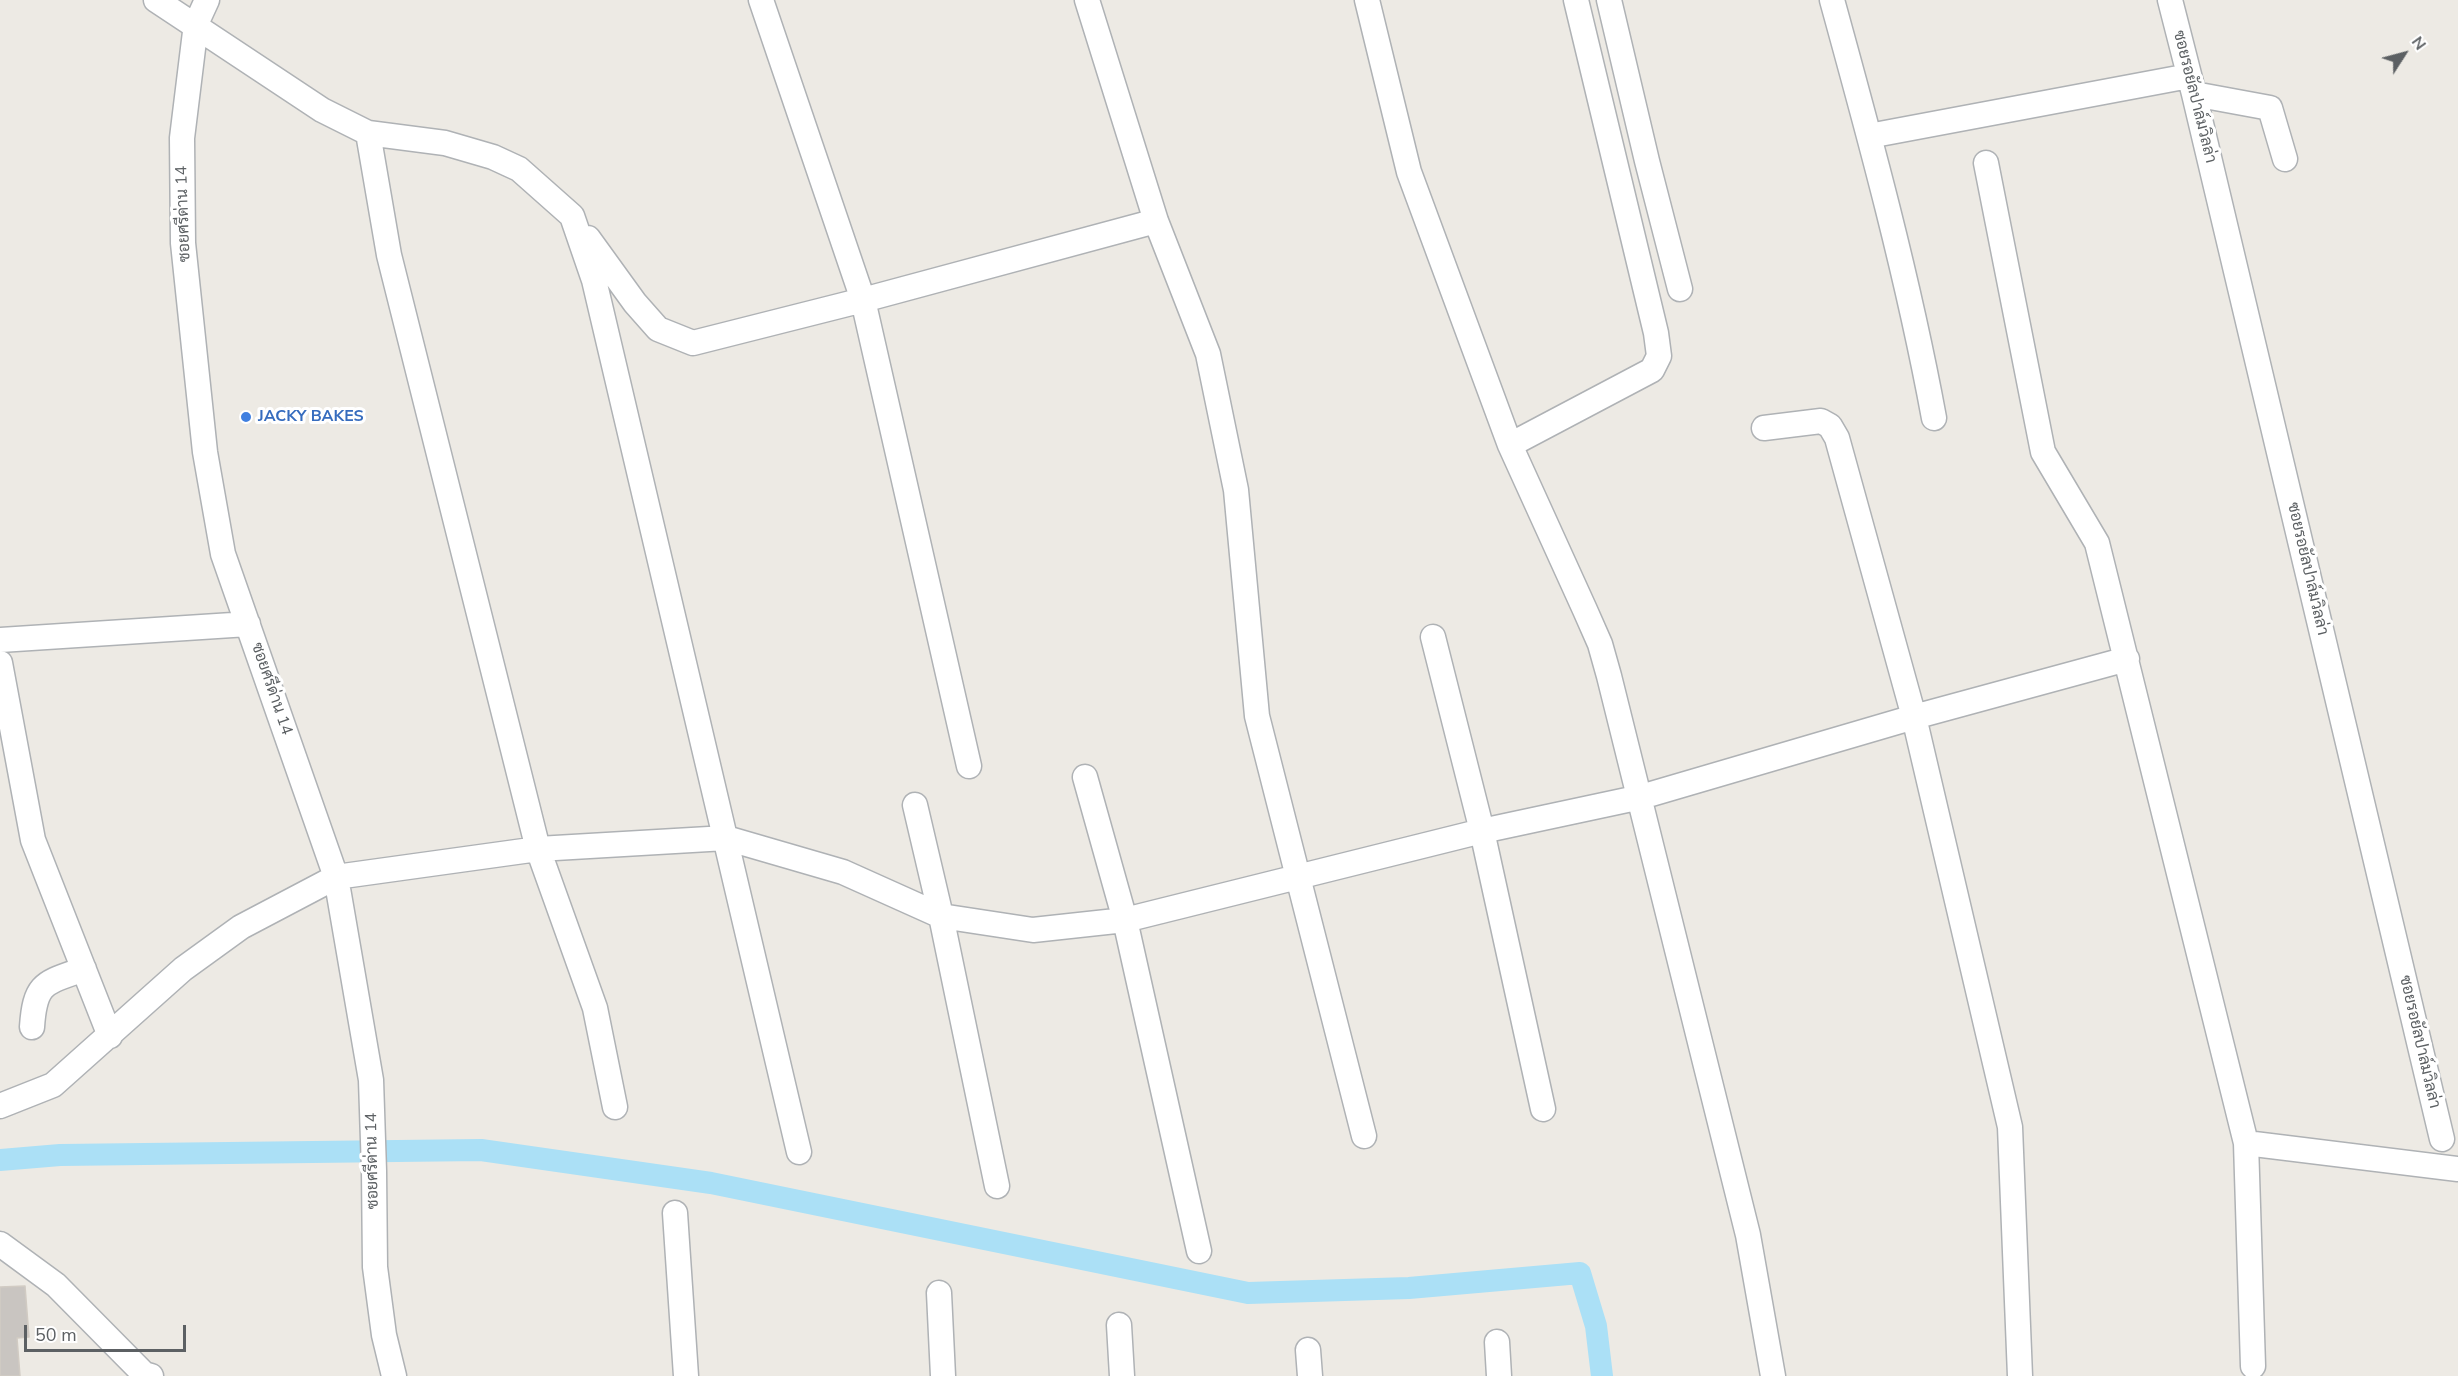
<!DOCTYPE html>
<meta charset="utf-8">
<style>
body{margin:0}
#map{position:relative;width:2458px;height:1376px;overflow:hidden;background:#edeae4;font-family:"Nunito Sans",sans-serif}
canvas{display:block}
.north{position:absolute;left:2374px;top:24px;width:60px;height:60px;-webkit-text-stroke:4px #fff;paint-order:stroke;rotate:54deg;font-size:16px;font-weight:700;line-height:24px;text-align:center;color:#5c6063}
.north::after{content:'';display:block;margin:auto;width:21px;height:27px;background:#5c6063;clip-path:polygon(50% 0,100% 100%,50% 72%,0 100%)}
.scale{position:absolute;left:24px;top:1325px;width:162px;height:27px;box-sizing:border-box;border:3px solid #5c6063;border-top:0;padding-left:8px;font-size:18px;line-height:21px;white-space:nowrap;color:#5c6063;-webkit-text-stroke:4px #fff;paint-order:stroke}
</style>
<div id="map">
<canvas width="2458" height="1376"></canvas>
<div class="north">N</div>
<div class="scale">50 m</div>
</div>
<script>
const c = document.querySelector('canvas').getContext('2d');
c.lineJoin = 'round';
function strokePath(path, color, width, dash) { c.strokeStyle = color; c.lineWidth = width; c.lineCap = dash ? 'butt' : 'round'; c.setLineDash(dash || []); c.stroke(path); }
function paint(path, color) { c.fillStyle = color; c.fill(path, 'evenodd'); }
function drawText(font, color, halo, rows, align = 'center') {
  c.font = font + ' "Nunito Sans",Sarabun,sans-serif'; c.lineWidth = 6; c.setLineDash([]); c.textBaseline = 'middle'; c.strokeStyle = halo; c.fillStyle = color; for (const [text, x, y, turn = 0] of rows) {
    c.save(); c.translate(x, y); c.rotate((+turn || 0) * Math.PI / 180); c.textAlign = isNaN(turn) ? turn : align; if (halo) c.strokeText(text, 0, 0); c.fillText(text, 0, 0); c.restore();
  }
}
const canal = new Path2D(`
 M0,1160L60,1155L481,1150L711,1183L1248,1293L1409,1288L1580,1273L1596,1326L1602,1376`);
const building = new Path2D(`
 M25,1286L29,1337L17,1338L20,1376H0V1287Z`);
const street = new Path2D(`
 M156,0L322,110L368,133L445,143L493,157L519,169L572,216L594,280L799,1152
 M207,0L196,24L182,138L183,243L205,452L223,554L336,877L371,1080L374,1171L375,1267L384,1335L394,1376
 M761,0L863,300L969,766
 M1087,0L1156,221L1208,354L1236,490L1257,716L1364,1136
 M1367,0L1409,172L1510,445L1585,610L1600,644L1609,676L1748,1235L1773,1376
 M1609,0L1647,161L1680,289
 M1832,0C1870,138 1908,277 1934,418
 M2170,0L2194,94L2442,1139
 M2194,94L2270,108L2285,159
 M368,133L389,255L538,849L595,1008L615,1107
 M1869,136L2189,76
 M1986,163L2043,452L2097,543L2246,1143L2253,1366
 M588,238L635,303L658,329L693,343L863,300L1156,221
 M1764,428L1821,421L1830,426L1837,438L1914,717L2010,1127L2020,1376
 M1510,445L1652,370L1659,356L1656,333L1576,0
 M1433,637L1482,831L1543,1109
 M0,640L248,624
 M0,663L33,840L110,1036
 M1085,777L1125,920L1199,1251
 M915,805L941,916L997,1186
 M32,1027C35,982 45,983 84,969
 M0,1106L53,1085L183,969L241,927L336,877L538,849L726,838L843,872L941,916L1033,930L1125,920L1482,831L1641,797L1914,717L2127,659
 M2246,1143L2458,1169
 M675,1213L686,1376
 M0,1244L56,1285L144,1374L151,1376
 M939,1293L943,1376
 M1119,1325L1122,1376
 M1497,1342L1499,1376
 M1308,1350L1310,1376`);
const markers = [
 [246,417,6,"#3f7fe0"]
];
const streetNames = [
 ["ซอยรอยัลปาล์มวิลล่า",2194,97,76],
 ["ซอยศรีด่าน 14",184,214,-92],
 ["ซอยรอยัลปาล์มวิลล่า",2307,569,77],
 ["ซอยศรีด่าน 14",271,689,71],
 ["ซอยรอยัลปาล์มวิลล่า",2419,1042,77],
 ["ซอยศรีด่าน 14",373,1161,-91]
];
const shopNames = [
 ["JACKY BAKES",258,417]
];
strokePath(canal, '#abe0f6', 22);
paint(building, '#c9c5c1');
strokePath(building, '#d1cbc3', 1.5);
strokePath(street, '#afb2b5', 27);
strokePath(street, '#fff', 24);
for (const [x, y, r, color] of markers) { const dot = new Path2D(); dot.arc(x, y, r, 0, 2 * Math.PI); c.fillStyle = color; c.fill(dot); strokePath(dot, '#fff', 2); }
drawText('16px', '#5c6063', '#fff', streetNames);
drawText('bold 16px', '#366cbe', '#fff', shopNames, 'left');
</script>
